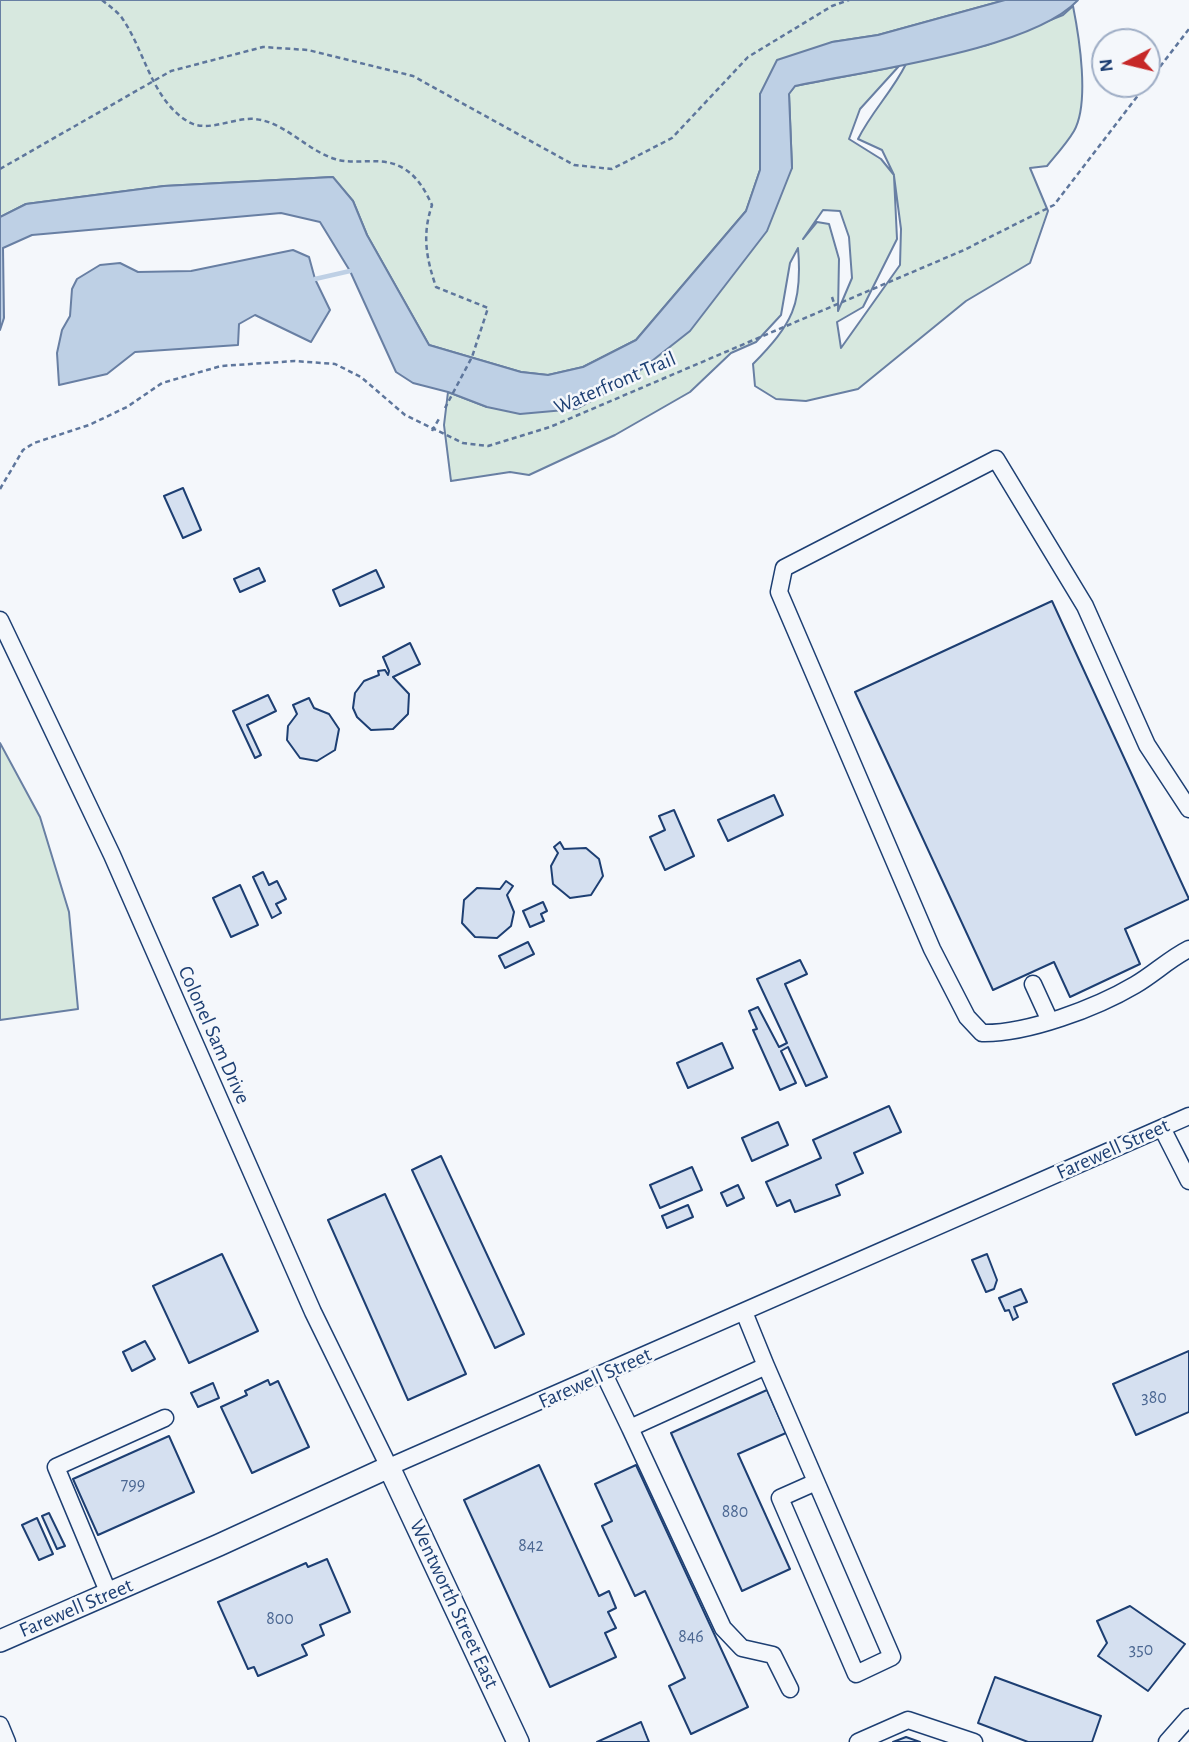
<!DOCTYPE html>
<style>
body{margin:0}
#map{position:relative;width:1189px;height:1742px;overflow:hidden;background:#f4f7fb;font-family:"Alegreya Sans",sans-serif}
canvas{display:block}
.north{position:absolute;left:1091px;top:28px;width:70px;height:70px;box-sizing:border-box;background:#f4f7fb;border:2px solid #9eadc5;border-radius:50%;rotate:263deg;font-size:19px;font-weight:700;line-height:28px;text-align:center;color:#1d3f73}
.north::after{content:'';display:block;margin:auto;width:24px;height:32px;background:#c62828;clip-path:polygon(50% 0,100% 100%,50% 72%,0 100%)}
</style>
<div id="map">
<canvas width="1189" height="1742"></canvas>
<div class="north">N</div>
</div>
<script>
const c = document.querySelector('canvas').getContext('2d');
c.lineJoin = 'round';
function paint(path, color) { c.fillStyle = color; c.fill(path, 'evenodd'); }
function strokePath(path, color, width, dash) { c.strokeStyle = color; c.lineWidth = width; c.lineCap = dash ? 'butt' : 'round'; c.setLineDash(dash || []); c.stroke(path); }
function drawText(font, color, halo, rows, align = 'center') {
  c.font = font + ' "Alegreya Sans",sans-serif'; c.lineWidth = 5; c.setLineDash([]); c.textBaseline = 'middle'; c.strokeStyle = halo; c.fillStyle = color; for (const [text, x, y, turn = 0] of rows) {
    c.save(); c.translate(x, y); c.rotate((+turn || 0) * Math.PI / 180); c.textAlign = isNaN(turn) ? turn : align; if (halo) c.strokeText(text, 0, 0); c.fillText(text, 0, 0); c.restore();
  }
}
const green = new Path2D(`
 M0,0H1005L878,35L832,42L760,94V170L746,211L636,340L583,367L548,375L521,372L429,345L367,235L353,201L332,177L164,186L26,204L0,217Z
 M1073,6C1079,36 1090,103 1074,131C1067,143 1056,155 1047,166L1030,168L1048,211L1030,263L966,301L858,389L806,401L776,399L755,386L753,364C792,324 803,305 798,248L790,263L781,315L756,342L731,353L690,392L615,435L529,475L510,472L451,481L444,425L448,392L487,407L576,409L792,168L789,93L795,86L899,66L860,109L849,139L881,159L894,175L882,150L858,139C872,111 892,92 906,64L987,45L1063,15ZM894,176L901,229L900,265L841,348L837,322L863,307L897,239ZM823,210L840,211L849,237L852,278L838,311L839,259L829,224L817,222L803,239Z
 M0,743L40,817L69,912L78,1009L0,1020Z`);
const water = new Path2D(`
 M1005,0H1078C1032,50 864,71 795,86L789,94L792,168L767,231L690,331L624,383L576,409L520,414L487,407L448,392L413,383L396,372L350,271L320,222L281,213L32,235L3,248L4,318L0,330V217L26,204L164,186L333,177L353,201L367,235L429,345L521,372L548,375L583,367L636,340L746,211L760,170V94L777,60L832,42L878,35Z
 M293,250L309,257L315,279L330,310L311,342L255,315L239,324L238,345L135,352L107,374L59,385L57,353L62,330L70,316L72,289L77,279L100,265L120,263L138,272L191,271Z`);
const stream = new Path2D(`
 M315,279L350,271`);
const building = new Path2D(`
 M183,488L201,530L183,538L164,496Z
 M259,568L265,581L240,592L234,579Z
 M376,570L384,587L340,606L333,590Z
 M1052,601L1189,899L1125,929L1140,964L1070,997L1054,962L993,990L855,692Z
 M410,643L420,664L393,677L409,694L408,714L393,729L371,730L357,717L353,708L355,693L364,681L379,675L378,671L385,670L388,675L389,671L383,657Z
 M268,695L276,711L247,725L261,755L255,758L233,711Z
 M309,698L314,708L329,714L339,729L335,750L317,761L300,758L287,740L288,726L297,714L293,705Z
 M774,795L783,815L728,841L718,820Z
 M674,810L694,856L665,870L650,837L665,830L659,816Z
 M560,842L564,849L586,848L599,859L603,876L591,895L570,898L553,884L551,866L558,853L554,847Z
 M263,872L269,885L277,881L286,899L276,904L281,913L272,918L253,877Z
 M506,881L513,886L507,895L514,912L511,926L497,938L475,937L462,923L464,900L477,888L500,889Z
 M240,885L258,925L231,937L213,898Z
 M543,902L547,911L541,914L544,921L530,927L523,911Z
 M528,942L534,954L505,968L499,956Z
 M800,960L807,974L785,984L827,1077L806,1086L788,1047L781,1051L796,1083L780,1090L753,1030L757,1029L749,1011L758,1007L779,1047L787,1043L757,979Z
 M722,1043L733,1068L688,1088L677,1063Z
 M889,1106L901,1132L854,1153L863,1173L836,1185L840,1195L795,1212L790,1200L777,1206L766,1182L821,1158L813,1140Z
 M778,1122L788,1145L752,1161L742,1138Z
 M441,1156L524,1334L495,1348L412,1170Z
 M692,1167L702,1190L660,1208L650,1185Z
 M738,1185L744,1198L727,1206L721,1193Z
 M385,1194L466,1374L408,1400L328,1220Z
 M688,1205L693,1217L667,1228L662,1216Z
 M222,1254L258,1331L189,1363L153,1286Z
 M987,1254L997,1280L994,1289L986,1292L972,1260Z
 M1021,1289L1027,1302L1014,1307L1018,1317L1013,1320L1009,1310L1005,1311L999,1298Z
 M145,1341L155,1359L132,1371L123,1352Z
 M1189,1351V1412L1136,1435L1113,1384Z
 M268,1380L270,1385L278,1381L309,1447L252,1473L221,1407L247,1395L245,1391Z
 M213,1383L219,1398L198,1407L191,1393Z
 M767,1390L786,1433L738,1454L790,1569L742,1591L671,1433Z
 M169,1436L194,1492L98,1535L73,1479Z
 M539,1465L599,1596L609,1591L616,1608L608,1612L616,1628L605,1633L616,1657L550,1687L464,1500Z
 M636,1465L748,1707L691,1734L669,1686L685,1678L645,1591L635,1596L602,1526L612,1521L595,1484Z
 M49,1513L65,1546L57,1549L42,1516Z
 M37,1518L53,1554L39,1560L22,1525Z
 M327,1559L350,1612L320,1625L324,1635L302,1645L307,1655L258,1676L254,1667L248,1669L218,1602L306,1563L308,1567Z
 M1130,1606L1185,1644L1148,1691L1098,1656L1107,1643L1097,1621Z
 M995,1677L1101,1716L1092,1742H1028L978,1723Z
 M641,1722L649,1742H597Z
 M906,1737L920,1742H893Z`);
const path = new Path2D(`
 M102,0C109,6 117,11 122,18C145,51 151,98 187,121C207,134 233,117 255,119C285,122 306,150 335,159C357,166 381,155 403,168C417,176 425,190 432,205C422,235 426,257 436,287L488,308L472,357L445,408
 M0,169L171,71L263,47L308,50L413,76L574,165L612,169L672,138L748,57L832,6L849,0
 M832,297L835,306
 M432,431L440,417
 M0,489L23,450L34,443L89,425L127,407L162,383L221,366L295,361L335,364L361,377L405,415L463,443L488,446L550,427L964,250L1054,205L1189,29`);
const minor = new Path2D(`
 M0,620L112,855L313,1312L389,1467L1189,1116
 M1189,809L1147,745L1085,606L996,459L784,568L779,592L932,949L967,1017L982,1033C1027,1034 1096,1008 1135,985C1154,974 1169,959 1189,949
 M1033,984L1049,1019
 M1162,1128L1189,1181
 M766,1366L892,1657L856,1674L780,1498L816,1482
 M604,1374L630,1428L766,1366L744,1312
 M630,1428L723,1628L742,1648L773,1655L790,1689
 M109,1594L56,1467L165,1418
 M0,1725L7,1742
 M858,1742L908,1720L974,1742
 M1167,1742L1189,1717`);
const major = new Path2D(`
 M0,1641L219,1545L389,1467L518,1742`);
const numberNames = [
 ["380",1154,1398],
 ["799",133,1485],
 ["880",735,1512],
 ["842",531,1546],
 ["800",280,1619],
 ["846",691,1637],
 ["350",1141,1650]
];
const streetNames = [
 ["Waterfront Trail",615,383,-23],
 ["Colonel Sam Drive",214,1035,66],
 ["Farewell Street",1113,1149,-24],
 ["Farewell Street",595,1378,-24],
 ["Wentworth Street East",454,1604,65],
 ["Farewell Street",76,1608,-23]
];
paint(green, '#d7e8df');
strokePath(green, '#687fa3', 2);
paint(water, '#bed0e5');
strokePath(water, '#687fa3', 2);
strokePath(stream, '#bed0e5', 4.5);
paint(building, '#d5e0f0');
strokePath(building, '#1d3f73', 2);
strokePath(minor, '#1d3f73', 19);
strokePath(major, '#1d3f73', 24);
strokePath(path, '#5e769c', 2.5, [5, 3.5]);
strokePath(minor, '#f4f7fb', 16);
strokePath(major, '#f4f7fb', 21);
drawText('18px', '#4b6792', null, numberNames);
drawText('21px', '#1d3f73', '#f4f7fb', streetNames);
</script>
